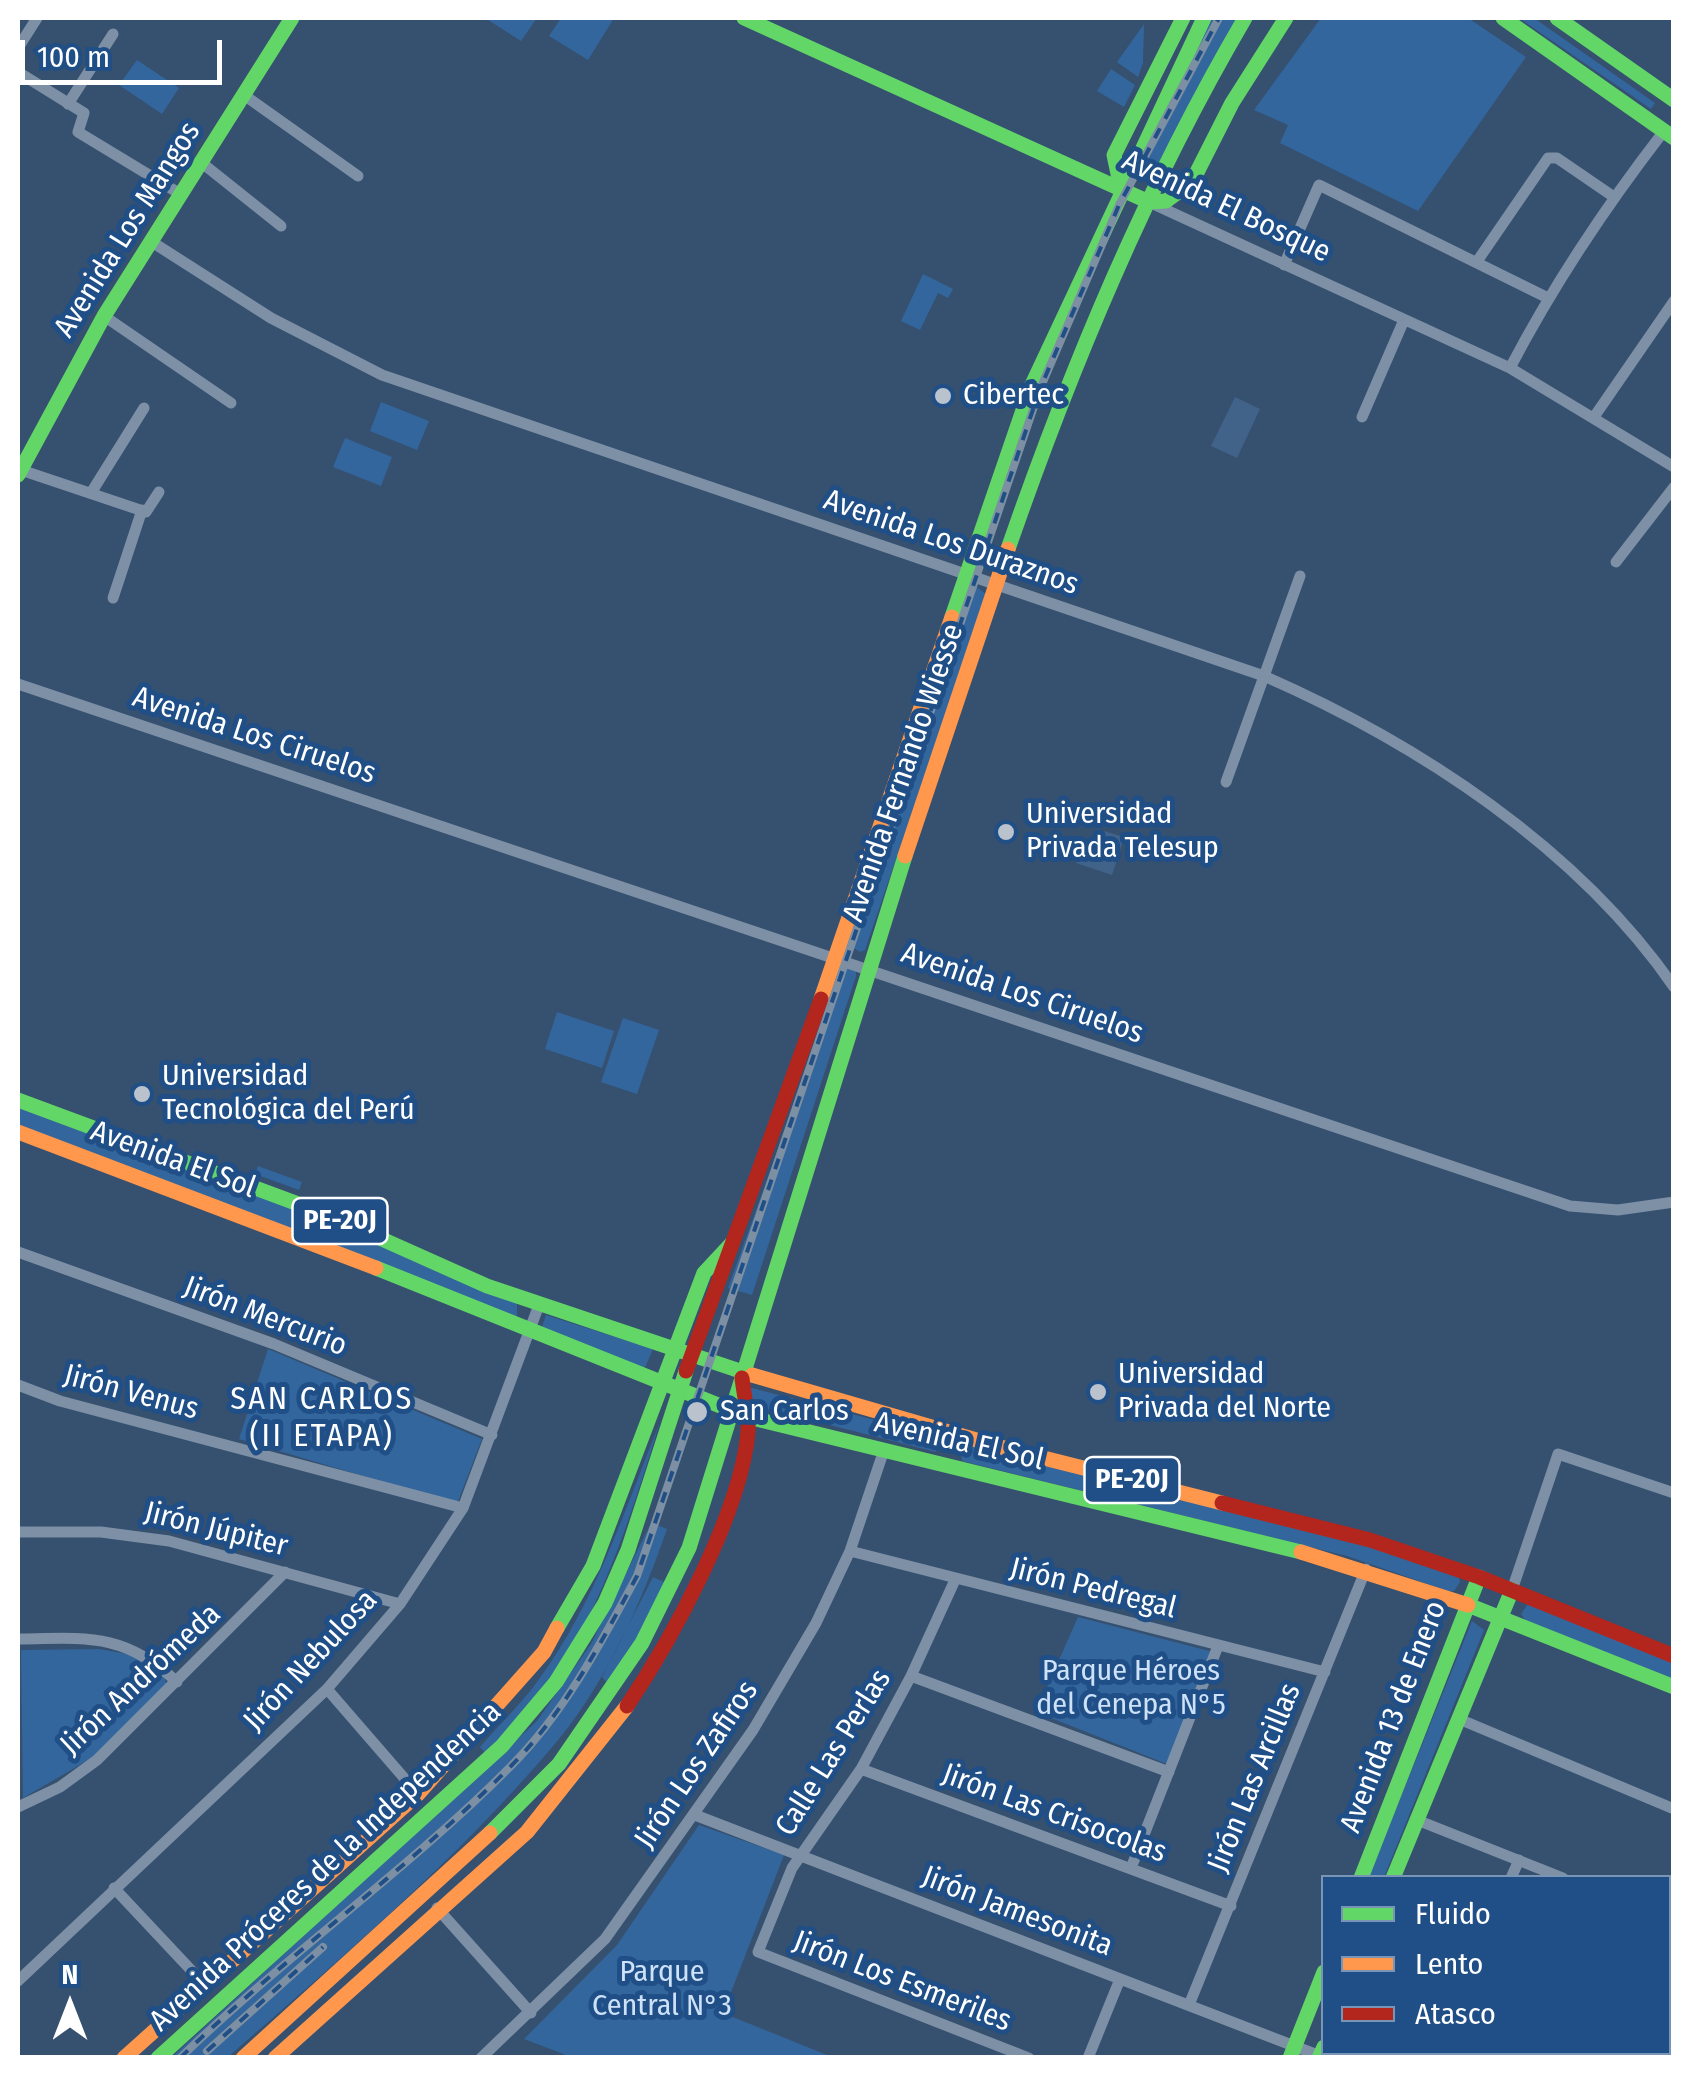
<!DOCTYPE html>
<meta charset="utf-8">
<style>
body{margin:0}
#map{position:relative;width:1691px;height:2075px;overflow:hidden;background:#36506f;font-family:"Fira Sans Condensed",sans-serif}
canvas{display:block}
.frame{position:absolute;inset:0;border:20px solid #fff;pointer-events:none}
.legend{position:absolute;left:1321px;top:1875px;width:350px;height:180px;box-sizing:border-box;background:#1f4f86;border:2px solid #7995b6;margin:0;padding:12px 18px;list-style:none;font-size:30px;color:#fff}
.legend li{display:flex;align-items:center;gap:20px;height:50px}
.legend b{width:50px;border:2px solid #7995b6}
.north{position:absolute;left:20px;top:1955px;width:100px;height:100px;-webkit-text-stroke:8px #1f4f86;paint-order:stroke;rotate:0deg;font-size:28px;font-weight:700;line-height:40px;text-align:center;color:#fff}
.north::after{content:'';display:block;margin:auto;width:35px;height:45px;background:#fff;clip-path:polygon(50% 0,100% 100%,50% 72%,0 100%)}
.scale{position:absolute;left:20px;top:40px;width:202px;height:45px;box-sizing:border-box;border:5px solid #fff;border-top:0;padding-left:12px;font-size:30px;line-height:35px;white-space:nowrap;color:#fff;-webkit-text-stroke:8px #1f4f86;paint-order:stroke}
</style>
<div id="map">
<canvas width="1691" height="2075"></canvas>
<div class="frame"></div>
<ul class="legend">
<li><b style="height:12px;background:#63d668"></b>Fluido</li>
<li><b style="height:12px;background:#ff974d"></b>Lento</li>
<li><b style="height:12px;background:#b3261e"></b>Atasco</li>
</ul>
<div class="north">N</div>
<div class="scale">100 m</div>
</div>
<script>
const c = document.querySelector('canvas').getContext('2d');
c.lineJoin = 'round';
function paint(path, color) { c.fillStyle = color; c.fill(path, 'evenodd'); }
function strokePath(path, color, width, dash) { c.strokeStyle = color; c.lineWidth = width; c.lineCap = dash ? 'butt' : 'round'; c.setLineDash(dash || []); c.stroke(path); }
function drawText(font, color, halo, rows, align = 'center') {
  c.font = font + ' "Fira Sans Condensed",sans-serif'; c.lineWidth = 10; c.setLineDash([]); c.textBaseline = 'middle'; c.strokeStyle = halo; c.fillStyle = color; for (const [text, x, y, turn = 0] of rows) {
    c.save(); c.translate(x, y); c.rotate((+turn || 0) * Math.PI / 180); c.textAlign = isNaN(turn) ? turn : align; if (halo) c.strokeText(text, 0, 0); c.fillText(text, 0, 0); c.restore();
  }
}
const green = new Path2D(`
 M485,18H537L521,41Z
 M561,18H614L588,60L549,36Z
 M1211,18H1238L1154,176L1142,169Z
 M1321,18H1468L1526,57L1418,211L1280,143L1288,125L1254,110Z
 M1519,18H1534L1655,103L1651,109Z
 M1144,24L1143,63L1138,77L1117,62Z
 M137,60L179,88L162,114L119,85Z
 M1111,69L1135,85L1124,107L1097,91Z
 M923,274L953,289L948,298L938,293L920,330L901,321Z
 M381,402L429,421L417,450L370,431Z
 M345,438L392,457L381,486L333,467Z
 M974,585L986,594L865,950L860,952L848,944Z
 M844,966L856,971V976L752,1295L728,1288Z
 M557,1012L614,1031L602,1068L545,1049Z
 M623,1018L659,1030L637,1094L601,1082Z
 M18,1107L339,1226L517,1303V1318L18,1125Z
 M258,1166L302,1182L299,1190L255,1174Z
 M546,1315L653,1349L643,1372L541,1330Z
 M268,1349L482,1439L457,1504L239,1439Z
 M752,1388L936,1436V1452L747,1404L748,1390Z
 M660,1422C633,1509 607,1594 558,1672C540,1702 510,1728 487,1755L480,1747C499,1725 520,1705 537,1682C594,1606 625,1509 660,1422Z
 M967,1443L1348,1539L1458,1574L1460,1582L1454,1591H1448L1347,1556L962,1461L961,1448Z
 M651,1523L667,1529C642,1602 604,1687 554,1745C458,1859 340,1959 228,2057L171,2058L537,1721L591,1644Z
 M653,1577L664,1582L644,1627L608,1684L602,1677Z
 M1529,1602L1673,1660V1681L1525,1620L1521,1614Z
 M1078,1617L1213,1652L1167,1764L1036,1712Z
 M1472,1621L1484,1630L1384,1877L1368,1878Z
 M99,1649L127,1654L162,1672L167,1685L95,1756L23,1798L21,1650Z
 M699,1825L784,1855L723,2013L832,2057H571L524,2039L617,1945Z`);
const water = new Path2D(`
 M1235,397L1260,409L1237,458L1211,446Z
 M1097,829L1124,837L1119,854L1092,846Z
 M1082,847L1117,860L1112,875L1076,863Z`);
const street = new Path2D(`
 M18,48L37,18
 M18,72L84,113L78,132L182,195
 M244,95L358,176
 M68,104L113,34
 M202,163L281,226
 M1151,203L1510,368L1674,467
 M152,242L271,318L382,375L1264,676C1417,743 1577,847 1674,987
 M1478,260L1548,158H1557L1614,197
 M1284,265L1319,185L1548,298
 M104,316L231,403
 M1510,368C1554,284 1606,206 1664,131
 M1362,417L1404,320
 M1594,417L1674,301
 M18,469L146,512L159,492
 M91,493L144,408
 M1616,562L1674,487
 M113,598L142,510
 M18,684L1570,1206L1618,1210L1674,1202
 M1226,782L1300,576
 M18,1252L274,1344L492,1435
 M18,1385L60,1401L463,1508
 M18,1532H101L169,1541L400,1604
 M850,1551L1325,1672
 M955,1580L911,1676L861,1769L792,1868L758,1952L1029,2058
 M1512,1590L1558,1454L1674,1493
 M18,1639C86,1638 124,1632 177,1682
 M911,1676L1169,1772
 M327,1689L418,1794
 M1459,1719L1674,1809
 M861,1769L1231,1906
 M18,1807L60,1787L97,1760L285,1572
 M695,1815L1320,2056
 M1417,1820L1563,1878
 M1131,1868L1218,1646
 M1511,1878L1519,1860
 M114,1888L206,1986
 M437,1908L531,2013
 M1668,1920L1674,1922
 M18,1981L327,1689L400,1604L463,1508L539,1305
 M1189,2005L1366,1569
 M481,2058L605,1939L753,1730L816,1623L850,1551L883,1453
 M1088,2058L1120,1979
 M1439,2058L1441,2052
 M1562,2058L1564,2052`);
const fast = new Path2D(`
 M744,18L1149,202L1166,201L1192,182L1232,103L1286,18
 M1503,18L1674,138
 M1557,18L1674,100
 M1121,188L1114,155L1183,18
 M18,475L104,316L292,18
 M1008,549C1072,365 1146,187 1245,18
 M952,617L1031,387L1204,18
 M18,1100L328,1215L487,1286L752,1375
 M376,1268L748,1417L1301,1552
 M1468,1605L1674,1687
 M557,1628L593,1566L704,1273L731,1244
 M490,1833L559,1764L642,1643L689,1548L905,856
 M1361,1878L1479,1577
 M1393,1878L1512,1590
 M158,2058L502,1746L556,1682L605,1603L628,1550L686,1371
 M1290,2058L1324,1972
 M1319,2058L1324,2047`);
const slow = new Path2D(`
 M905,856L1008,549
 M821,999L952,617
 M18,1132L376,1268
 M752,1375L1004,1448L1222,1503
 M1301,1552L1468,1605
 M124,2058L418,1794L544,1652L557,1628
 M243,2058L490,1833
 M275,2058L527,1832L627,1706`);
const jam = new Path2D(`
 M686,1371L821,999
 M1222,1503L1370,1540L1479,1577L1674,1656
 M627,1706C672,1639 741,1513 748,1432C749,1414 744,1396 742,1378`);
const rail = new Path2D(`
 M207,2051L323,1947
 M180,2058C286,1955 408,1870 511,1766C565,1712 601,1643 637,1576L1040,389L1119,205L1219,18`);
const markers = [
 [943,396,10,"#b9c2cd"],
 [1006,832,10,"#b9c2cd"],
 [142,1094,10,"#b9c2cd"],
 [1098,1392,10,"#b9c2cd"],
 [697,1412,12,"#b9c2cd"]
];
const shields = [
 [340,1221,95],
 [1132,1480,95]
];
const shieldNames = [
 ["PE-20J",340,1221],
 ["PE-20J",1132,1480]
];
const streetNames = [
 ["Avenida El Bosque",1226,207,25],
 ["Avenida Los Mangos",128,230,-58],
 ["Avenida Los Duraznos",951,543,19],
 ["Avenida Los Ciruelos",254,736,18],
 ["Avenida Fernando Wiesse",904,773,-71],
 ["Avenida Los Ciruelos",1022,994,19],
 ["Avenida El Sol",173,1160,20],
 ["Jirón Mercurio",265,1317,21],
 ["Jirón Venus",131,1393,15],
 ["Avenida El Sol",959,1442,13],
 ["Jirón Júpiter",216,1530,14],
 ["Jirón Pedregal",1093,1589,14],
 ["Jirón Nebulosa",311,1661,-47],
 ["Jirón Andrómeda",141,1680,-43],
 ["Avenida 13 de Enero",1394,1717,-69],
 ["Calle Las Perlas",834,1753,-58],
 ["Jirón Los Zafiros",697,1765,-56],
 ["Jirón Las Arcillas",1255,1778,-68],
 ["Jirón Las Crisocolas",1054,1814,20],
 ["Avenida Próceres de la Independencia",326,1867,-43],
 ["Jirón Jamesonita",1017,1912,21],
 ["Jirón Los Esmeriles",902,1982,21]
];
const poiNames = [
 ["Cibertec",963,396],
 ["Universidad",1026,815],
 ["Privada Telesup",1026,849],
 ["Universidad",162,1077],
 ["Tecnológica del Perú",162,1111],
 ["Universidad",1118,1375],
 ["Privada del Norte",1118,1409],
 ["San Carlos",720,1412]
];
const parkNames = [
 ["Parque Héroes",1131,1672],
 ["del Cenepa N°5",1131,1706],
 ["Parque",662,1973],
 ["Central N°3",662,2007]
];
const neighbourhoodNames = [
 ["SAN CARLOS",322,1400],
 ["(II ETAPA)",322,1437]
];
paint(green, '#33669d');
paint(water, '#416389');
strokePath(street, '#7d90a5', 11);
strokePath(fast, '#63d668', 15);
strokePath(slow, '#ff974d', 15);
strokePath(jam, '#b3261e', 15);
strokePath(rail, '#7d90a3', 8);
strokePath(rail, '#1f4f86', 4, [11]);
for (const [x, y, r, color] of markers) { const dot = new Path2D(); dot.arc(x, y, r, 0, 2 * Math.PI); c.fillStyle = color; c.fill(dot); strokePath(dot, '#1f4f86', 4); }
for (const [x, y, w] of shields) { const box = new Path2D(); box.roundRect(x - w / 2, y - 23, w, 46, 8); c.fillStyle = '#1f4f86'; c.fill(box); strokePath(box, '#fff', 2.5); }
drawText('bold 28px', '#fff', null, shieldNames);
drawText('30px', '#fff', '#1f4f86', streetNames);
drawText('30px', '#fff', '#1f4f86', poiNames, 'left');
drawText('30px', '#cde1f8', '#1f4f86', parkNames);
c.letterSpacing = '2.5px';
drawText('32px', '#fff', '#1f4f86', neighbourhoodNames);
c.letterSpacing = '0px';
</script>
